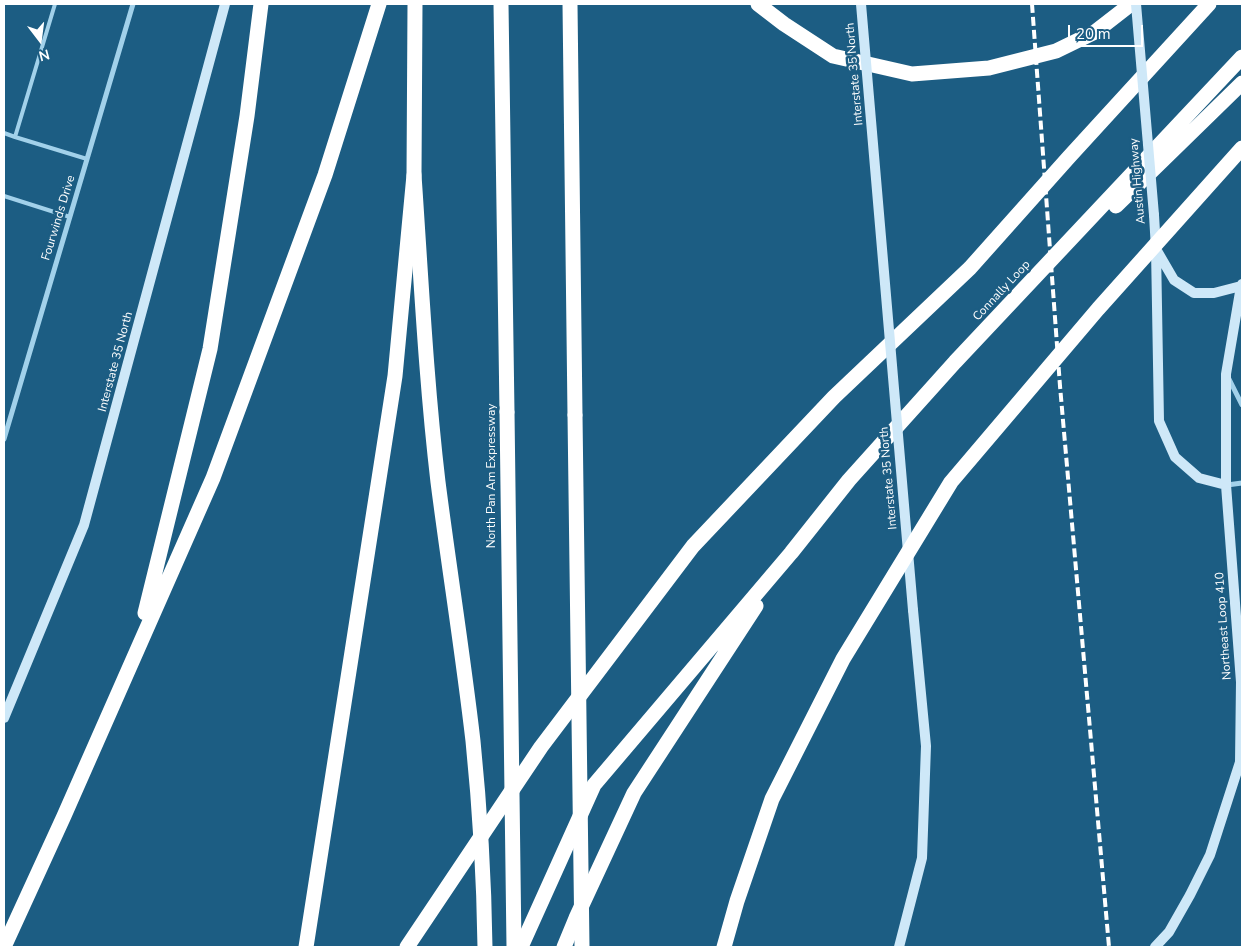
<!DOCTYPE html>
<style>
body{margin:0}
#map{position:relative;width:1246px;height:951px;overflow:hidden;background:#1c5d83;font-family:"Nunito Sans",sans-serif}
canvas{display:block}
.frame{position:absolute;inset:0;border:5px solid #fff;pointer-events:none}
.north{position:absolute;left:15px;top:15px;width:50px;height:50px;-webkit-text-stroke:4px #1c5d83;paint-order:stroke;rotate:165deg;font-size:14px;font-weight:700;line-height:20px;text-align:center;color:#fff}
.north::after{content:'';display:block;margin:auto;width:18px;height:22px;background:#fff;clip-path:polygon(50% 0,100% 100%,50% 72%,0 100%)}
.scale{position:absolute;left:1068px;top:25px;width:75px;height:22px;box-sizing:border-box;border:2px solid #fff;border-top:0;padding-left:6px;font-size:15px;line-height:18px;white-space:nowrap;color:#fff;-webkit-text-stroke:4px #1c5d83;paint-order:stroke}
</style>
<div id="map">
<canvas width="1246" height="951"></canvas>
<div class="frame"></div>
<div class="north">N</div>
<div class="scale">20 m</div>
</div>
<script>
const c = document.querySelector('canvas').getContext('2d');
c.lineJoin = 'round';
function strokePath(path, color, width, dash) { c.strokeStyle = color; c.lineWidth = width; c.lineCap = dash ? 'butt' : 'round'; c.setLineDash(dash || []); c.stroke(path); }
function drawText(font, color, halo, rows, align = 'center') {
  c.font = font + ' "Nunito Sans",sans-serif'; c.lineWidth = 5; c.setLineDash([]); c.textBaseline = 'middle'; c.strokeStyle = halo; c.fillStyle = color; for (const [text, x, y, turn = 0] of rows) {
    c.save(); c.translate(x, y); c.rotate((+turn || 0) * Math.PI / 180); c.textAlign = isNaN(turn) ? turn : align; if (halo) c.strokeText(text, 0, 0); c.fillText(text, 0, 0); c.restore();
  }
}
const service = new Path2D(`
 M55,4L15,137L87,159
 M4,133L15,137
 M4,196L70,217`);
const minor = new Path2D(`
 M1229,379L1242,405
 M4,439L133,4
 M1227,485L1242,483`);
const secondary = new Path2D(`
 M1154,215L1156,249L1174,280L1194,293H1214L1241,286
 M1156,249L1159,421L1175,457L1199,478L1226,485
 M4,718L84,525L225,4
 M899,947L922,858L926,746L913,610
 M1155,947L1169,932L1190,895L1210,855L1240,762L1241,682L1226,485V374L1241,286L1242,284`);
const motorway = new Path2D(`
 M501,4L507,412
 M570,4L575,415
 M758,4L784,24L833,56L912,74L989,68L1056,51L1095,32L1131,4
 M1116,206L1242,83
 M145,613L210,349L247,116L261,4
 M4,947L64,816L213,478L325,175L379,4
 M306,947L395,376L414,175L415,4
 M407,947L541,747L693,546L834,397L970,268L1069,157L1209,4
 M521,947L594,785L791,553L849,480L955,362L1242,57
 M564,947L576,918L634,793L756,606`);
const rail = new Path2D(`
 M1032,4L1060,386L1109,947`);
const secondaryBridge = new Path2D(`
 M861,4L913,610
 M1136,4L1154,215`);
const motorwayBridge = new Path2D(`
 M414,175C421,277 426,380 438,482C449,568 463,654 473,741C480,810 484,878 485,947
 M507,412L514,947
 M575,415L582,947
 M724,947L737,901L772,799L843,659L951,482L1098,309L1242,148`);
const streetNames = [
 ["Interstate 35 North",855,74,-95],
 ["Austin Highway",1138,181,-95],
 ["Fourwinds Drive",59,218,-73],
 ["Connally Loop",1002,291,-47],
 ["Interstate 35 North",116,362,-75],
 ["North Pan Am Expressway",492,476,-90],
 ["Interstate 35 North",889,478,-95],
 ["Northeast Loop 410",1224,626,-94]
];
strokePath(service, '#a2d1ea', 4);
strokePath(minor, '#a2d1ea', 5);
strokePath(secondary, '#cee8f8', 10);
strokePath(motorway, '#fff', 15);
strokePath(rail, '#fff', 4, [9, 4]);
strokePath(secondaryBridge, '#cee8f8', 10);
strokePath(motorwayBridge, '#fff', 15);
drawText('12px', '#fff', '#1c5d83', streetNames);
</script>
